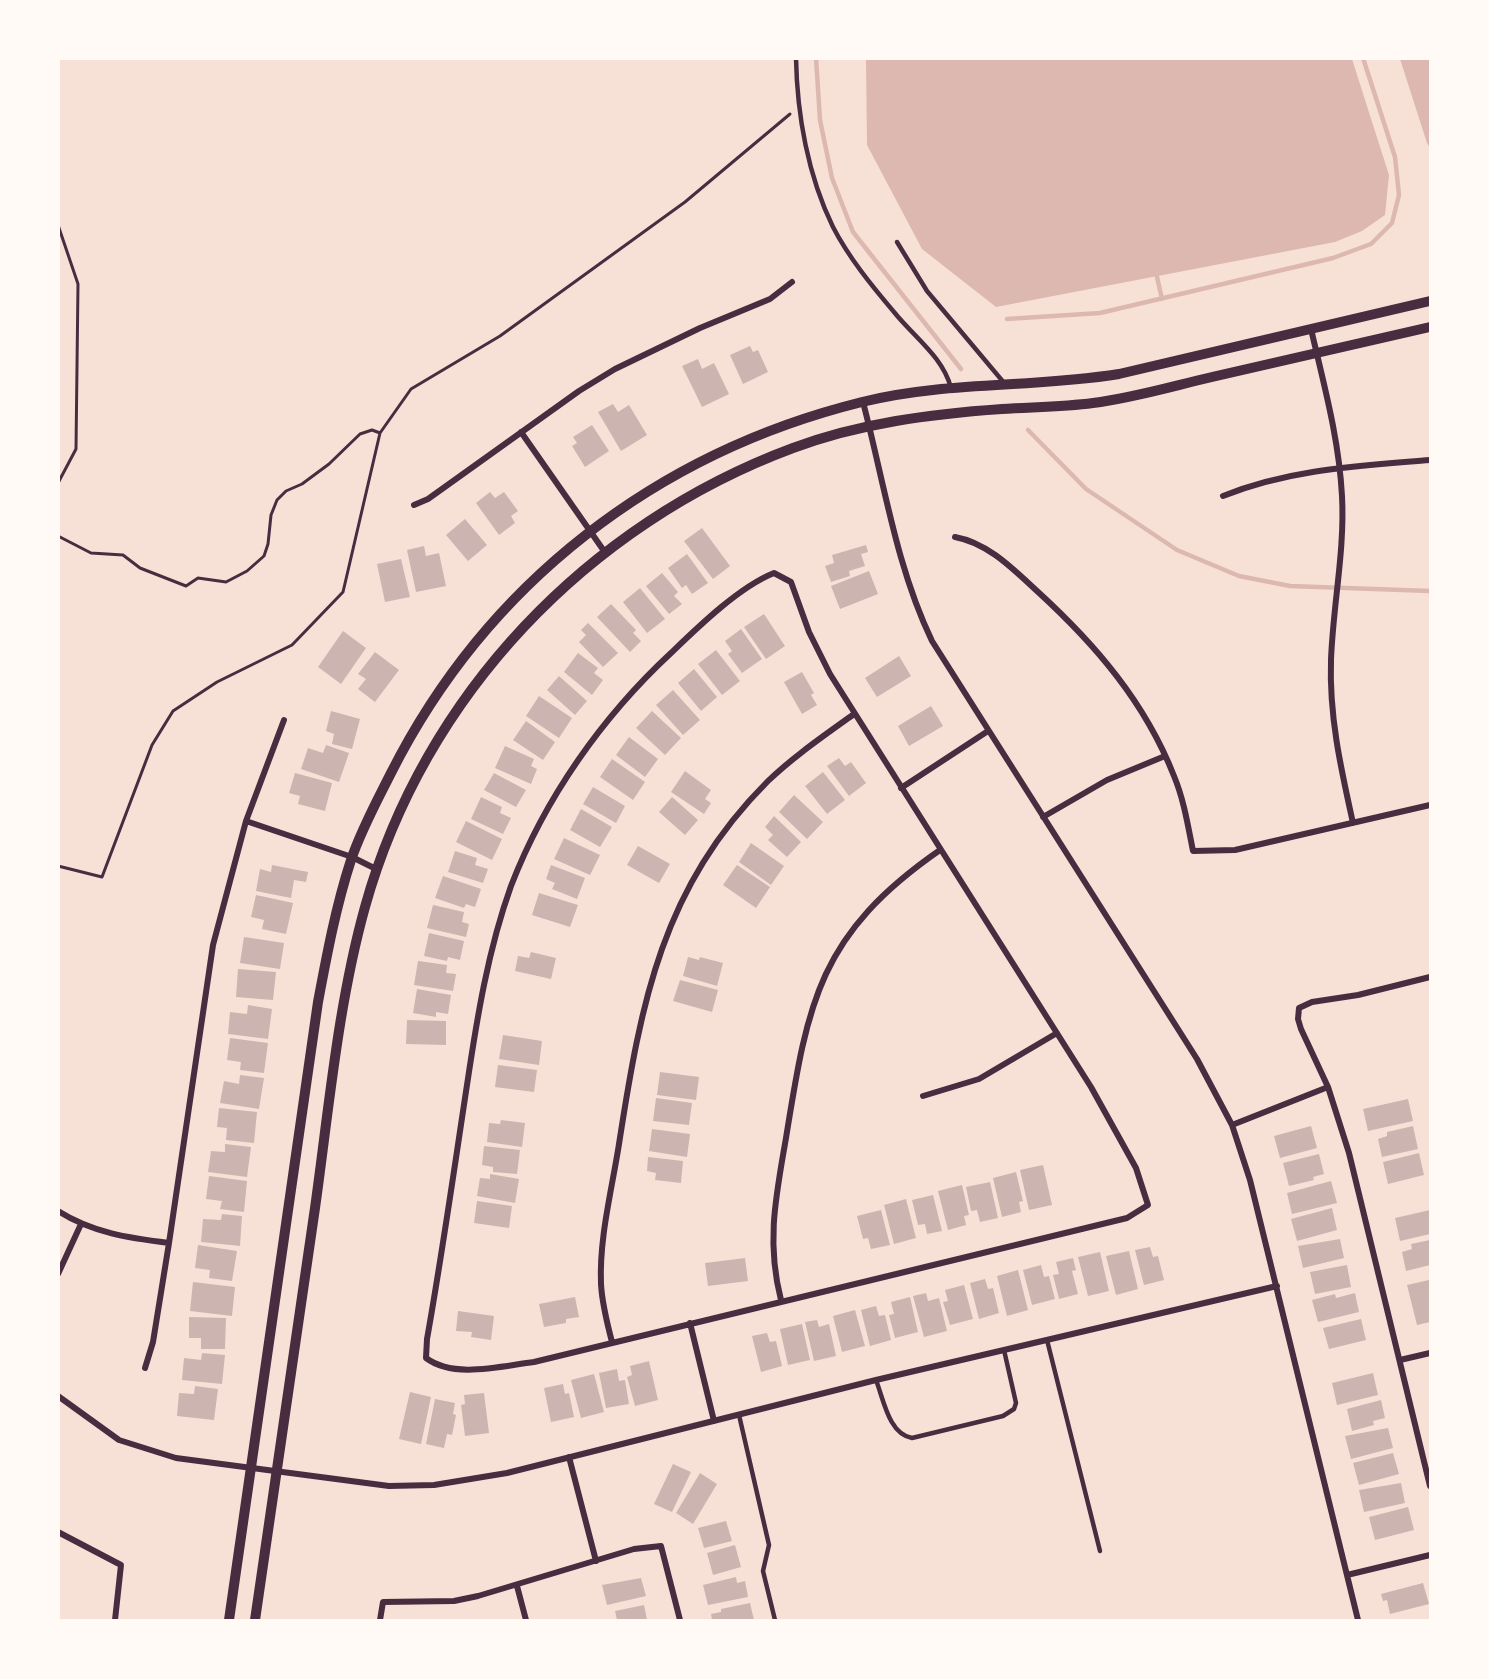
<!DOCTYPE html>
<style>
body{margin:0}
#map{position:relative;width:1489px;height:1679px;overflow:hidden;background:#f7e1d7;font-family:"Noto Sans",sans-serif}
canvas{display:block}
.frame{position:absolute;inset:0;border:60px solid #fffaf5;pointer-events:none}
</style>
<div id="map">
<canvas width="1489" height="1679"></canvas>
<div class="frame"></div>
</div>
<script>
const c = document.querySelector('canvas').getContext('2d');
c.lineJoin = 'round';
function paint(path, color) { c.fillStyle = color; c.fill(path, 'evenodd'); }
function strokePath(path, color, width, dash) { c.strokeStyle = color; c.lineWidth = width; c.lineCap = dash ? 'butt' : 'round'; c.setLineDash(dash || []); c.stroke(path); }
const water = new Path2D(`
 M866,59H1352L1389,175L1385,215L1362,231L1335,242L996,307L922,249L867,145Z
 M1400,59H1430V148L1427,143Z`);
const stream = new Path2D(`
 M816,58L820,120L832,178L853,232L961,369
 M1157,277L1162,299
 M1007,319L1100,313L1333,258L1371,244L1392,223L1399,195L1395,157L1363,58
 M1028,430L1086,489L1177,550L1239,576L1290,586L1430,591`);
const building = new Path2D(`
 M750,346L753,352L758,350L768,372L743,384L730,355Z
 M698,359L702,369L714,363L729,394L702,407L682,366Z
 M613,404L618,412L629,405L647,435L621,451L598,412Z
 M592,425L609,451L585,467L572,446L577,443L573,437Z
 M490,492L495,498L504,492L518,511L511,516L515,523L499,535L476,503Z
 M465,519L487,545L468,561L446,535Z
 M702,528L730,566L713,579L684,541Z
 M866,545L868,552L861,554L865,566L849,571L850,576L831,582L825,566L834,563L832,555Z
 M424,546L426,556L439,553L446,586L416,592L407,550Z
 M687,554L708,583L692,594L686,585L682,588L668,568Z
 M401,559L410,597L385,602L377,564Z
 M869,571L878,594L840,609L831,586Z
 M662,573L678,592L674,596L682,604L669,614L646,586Z
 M640,588L665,619L647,633L623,602Z
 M611,604L636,630L633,633L641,641L630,652L597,617Z
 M764,614L785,646L766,659L744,627Z
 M588,623L618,653L603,667L579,642L586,635L581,630Z
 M741,629L762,659L742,673L728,654L732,651L725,641Z
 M343,631L366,648L341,684L318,667Z
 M716,650L740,681L722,695L698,664Z
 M375,652L399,670L375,702L358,689L366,679L358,674Z
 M578,653L598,668L594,673L603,680L592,695L564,672Z
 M899,656L911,676L877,697L865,678Z
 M694,669L717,697L701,711L678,683Z
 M802,672L814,693L811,695L817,705L802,714L784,682Z
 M559,676L587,701L575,715L547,690Z
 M673,690L700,720L683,735L656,705Z
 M539,696L572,718L559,738L526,716Z
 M931,706L943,726L909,746L898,726Z
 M331,711L360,719L352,749L332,744L334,734L326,731Z
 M652,711L681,738L665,755L636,728Z
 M526,721L555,742L543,760L513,740Z
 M629,737L658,759L645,777L616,755Z
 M326,745L349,753L339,782L301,769L308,748L323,753Z
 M505,746L534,759L531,766L537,769L531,784L495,768Z
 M839,758L845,766L851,762L866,783L849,796L827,766Z
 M612,759L645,782L633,800L600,777Z
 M685,771L711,790L705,799L711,803L704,814L671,792Z
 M823,772L845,800L827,814L805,786Z
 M295,773L332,783L325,811L298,804L300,796L289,793Z
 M494,773L526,790L516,807L484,790Z
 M593,787L625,806L616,823L583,804Z
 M794,795L823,822L807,839L779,812Z
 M481,797L502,807L500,813L511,818L503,834L471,819Z
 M672,797L698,820L685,835L659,812Z
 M581,809L612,827L600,847L570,830Z
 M774,816L801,842L787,857L768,840L773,835L765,827Z
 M466,821L502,839L492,860L456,842Z
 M564,838L600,855L590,875L554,859Z
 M751,843L784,866L771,885L739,862Z
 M638,846L670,864L659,883L627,865Z
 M455,851L477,858L475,865L488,869L483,883L448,872Z
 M272,865L308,872L306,882L294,880L291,898L256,891L260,869L271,872Z
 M551,865L585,878L577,899L552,889L555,883L546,879Z
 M737,865L770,887L756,908L723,885Z
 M443,876L481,889L475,907L466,904L464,908L435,898Z
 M539,893L578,905L570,927L532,915Z
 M256,895L293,903L286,934L262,929L264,920L251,917Z
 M433,905L464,912L462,922L469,924L466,937L427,928Z
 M429,933L464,941L460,960L448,957L447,961L424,956Z
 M244,937L284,943L280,969L240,963Z
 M531,952L556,958L551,979L515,971L518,956L529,958Z
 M688,957L699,960L700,957L723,963L717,986L683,976Z
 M418,961L447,965L446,973L456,974L453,991L414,985Z
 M238,969L276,972L273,1000L236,997Z
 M680,980L718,990L712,1012L673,1001Z
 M417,989L451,995L448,1014L436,1012V1017L413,1013Z
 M248,1005L272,1009L268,1039L228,1034L230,1012L247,1014Z
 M407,1020L446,1021V1045L406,1044Z
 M503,1035L542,1041L539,1065L499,1059Z
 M230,1038L268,1043L264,1073L240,1070L241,1062L227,1060Z
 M498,1065L537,1070L534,1092L495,1087Z
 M660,1072L699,1077L696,1100L657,1095Z
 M240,1075L264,1078L259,1109L220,1103L224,1081L239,1084Z
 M656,1098L692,1103L689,1125L653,1121Z
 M1408,1099L1413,1121L1368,1131L1363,1109Z
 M219,1108L257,1112L254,1143L226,1140L227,1128L217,1127Z
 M501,1120L525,1123L522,1147L487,1142L489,1123L500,1124Z
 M1311,1126L1317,1148L1280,1158L1274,1136Z
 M1413,1126L1418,1149L1382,1157L1378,1139L1387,1136V1132Z
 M652,1129L690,1134L687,1157L649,1151Z
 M225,1144L251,1147L247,1177L208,1172L211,1151L225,1152Z
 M484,1146L520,1150L517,1174L493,1172V1167L482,1165Z
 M1419,1153L1424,1175L1388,1184L1383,1162Z
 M1319,1154L1324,1174L1313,1177L1314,1180L1289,1186L1283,1163Z
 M648,1157L683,1161L681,1183L655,1180L656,1173L647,1171Z
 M1043,1165L1052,1205L1029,1210L1020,1170Z
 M1016,1172L1023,1201L1019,1202L1021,1212L1002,1217L993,1178Z
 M490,1174L519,1179L515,1203L477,1196L480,1178L490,1179Z
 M209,1176L247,1181L244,1212L220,1209L222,1201L206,1199Z
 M1331,1181L1337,1203L1292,1214L1287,1193Z
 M990,1182L998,1218L980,1222L977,1210L971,1211L966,1187Z
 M962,1185L969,1215L964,1216L966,1225L948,1230L938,1191Z
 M933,1195L942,1231L927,1234L925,1224L918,1225L912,1200Z
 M906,1199L916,1238L894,1244L884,1205Z
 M477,1201L512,1206L509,1228L474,1223Z
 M1332,1208L1337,1230L1297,1241L1291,1219Z
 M881,1210L890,1245L871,1249L868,1238L863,1239L857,1216Z
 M1430,1210V1234L1400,1241L1395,1218Z
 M222,1214L242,1216L240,1246L201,1242L203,1219L221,1220Z
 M1340,1239L1344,1258L1303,1268L1298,1246Z
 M1430,1240V1265L1406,1271L1402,1252L1412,1249L1411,1244Z
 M198,1245L237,1251L232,1281L209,1278L210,1270L195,1268Z
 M1150,1247L1153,1257L1158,1256L1164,1280L1144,1285L1135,1250Z
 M1129,1251L1138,1289L1116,1295L1106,1256Z
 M1100,1252L1109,1291L1088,1296L1078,1257Z
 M745,1258L748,1281L708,1286L705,1263Z
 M1073,1258L1076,1270L1072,1271L1078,1294L1059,1299L1053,1275L1059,1274L1056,1262Z
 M1041,1265L1044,1277L1049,1276L1055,1299L1032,1305L1023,1270Z
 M1347,1265L1351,1287L1315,1294L1310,1272Z
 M1018,1270L1028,1310L1007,1316L997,1276Z
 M985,1279L988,1289L993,1288L999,1313L979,1319L970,1283Z
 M1429,1280L1430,1322L1417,1325L1407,1285Z
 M193,1282L235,1287L232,1316L190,1311Z
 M964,1285L973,1319L950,1325L943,1302L948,1301L945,1290Z
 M926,1293L928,1301L939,1298L947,1331L924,1337L913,1296Z
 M1355,1293L1359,1312L1318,1322L1312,1300L1335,1294L1336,1298Z
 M575,1297L579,1317L566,1319V1323L544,1327L539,1304Z
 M910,1297L918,1332L895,1338L889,1315L894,1314L891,1302Z
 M876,1306L879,1316L885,1315L891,1340L870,1346L861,1310Z
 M855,1310L865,1346L842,1352L833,1316Z
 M458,1311L494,1316L491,1340L471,1337L472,1332L456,1331Z
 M189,1317L226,1318L225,1349H201V1338H189Z
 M1361,1319L1366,1340L1329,1349L1323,1328Z
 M817,1320L819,1327L829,1324L836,1356L814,1361L805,1322Z
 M802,1324L810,1360L788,1365L780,1329Z
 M767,1333L770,1342L776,1341L782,1366L761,1372L752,1336Z
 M202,1353L225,1355L222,1384L182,1380L184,1358L201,1360Z
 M649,1361L658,1400L635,1406L627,1377L632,1375L630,1366Z
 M617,1369L619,1381L625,1380L629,1404L606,1408L599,1373Z
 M1373,1373L1378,1395L1337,1405L1332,1383Z
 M594,1374L604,1412L581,1418L571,1380Z
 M563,1384L565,1394L569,1393L574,1417L551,1422L544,1388Z
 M195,1386L218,1389L214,1420L177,1416L179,1393L194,1394Z
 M410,1392L431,1397L421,1444L399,1439Z
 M484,1393L489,1433L465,1436L461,1405L465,1404L464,1395Z
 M435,1399L455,1403L453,1414L456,1415L452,1435L447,1434L444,1448L426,1444Z
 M1381,1400L1385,1418L1373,1421L1374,1425L1352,1431L1347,1409Z
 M1388,1428L1393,1448L1351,1459L1345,1436Z
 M1393,1453L1399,1474L1359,1485L1353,1463Z
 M673,1464L691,1472L672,1512L654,1504Z
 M700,1473L717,1484L693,1524L676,1513Z
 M1401,1483L1405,1503L1364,1512L1359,1490Z
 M1408,1507L1414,1530L1375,1540L1369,1517Z
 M726,1521L732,1541L704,1548L698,1528Z
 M735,1545L741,1567L713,1575L707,1553Z
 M736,1577L737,1583L745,1581L748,1597L708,1605L703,1585Z
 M641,1578L646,1596L607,1605L602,1585Z
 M1423,1583L1429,1604L1390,1614L1387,1600L1383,1601L1381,1594Z
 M750,1603L754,1620H712L711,1614L721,1612V1609Z
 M644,1605L647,1620H617L615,1611Z`);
const path = new Path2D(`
 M58,225L78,284L76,449L58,483
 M58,536L91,553L123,555L140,568L186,586L198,578L226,582L247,571L264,556L268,544L271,515L277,500L286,491L302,484L329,464L360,434L372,430L380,433
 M58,866L102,877L152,745L173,711L217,682L292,645L343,592L380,433L411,389L500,336L685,202L790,114`);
const service = new Path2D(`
 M796,58C797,115 808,176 833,227C849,258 872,286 894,312C914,337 943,357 951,388
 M897,242L927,291L1005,384
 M1047,1340L1100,1551
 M876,1380C884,1401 889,1434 912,1438L1003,1416L1014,1409L1016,1403L1004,1350
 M739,1415L769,1545L763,1571L775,1620`);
const minor = new Path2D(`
 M1311,329C1324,385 1339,439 1342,496C1345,550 1333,605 1331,660C1329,716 1341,769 1353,823
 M863,402C884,482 896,566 932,641L1197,1059L1232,1125L1250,1180L1358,1620
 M521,432L604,551
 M1223,496C1290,469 1359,466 1430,460
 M414,505L428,499L579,391L615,369L700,328L770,299L792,282
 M955,537C988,543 1013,569 1037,591C1095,644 1145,702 1174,776C1184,800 1188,826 1193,851L1235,850L1430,805
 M774,573L791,582L809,632L830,674L1091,1087L1136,1168L1148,1205L1127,1218L534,1362C501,1366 454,1379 426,1358L427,1339C442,1255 454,1170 467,1085C477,1018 488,950 511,886C545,798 602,717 671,653C698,627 739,587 774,573Z
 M901,788L988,731
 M1043,817L1107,780L1165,756
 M246,821L352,857L376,869
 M1430,977L1358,995L1312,1002L1299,1008L1298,1019L1301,1029L1328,1087L1349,1153L1430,1486
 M923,1096L979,1079L1057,1033
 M1232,1125L1328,1087
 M58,1211C93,1233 129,1238 169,1243
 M58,1274L81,1224
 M781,1300C766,1242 776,1196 786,1138C808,1001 819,934 940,850
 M690,1323L714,1421
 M612,1342C607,1323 602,1303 601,1284C599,1238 612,1189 619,1144C641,1002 662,887 768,781C794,756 825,735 854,714
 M1400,1360L1430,1353
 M145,1368L153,1342L169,1243L213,945L246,821L284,720
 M58,1396L119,1440L176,1458L389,1486L434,1485L507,1473L876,1380L1277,1286
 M569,1457L596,1561
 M58,1532L121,1565L115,1620
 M1347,1575L1430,1555
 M517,1586L526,1620
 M380,1620L383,1602L454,1601L478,1596L634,1549L661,1546L680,1620`);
const tertiary = new Path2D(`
 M229,1620L318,1002C327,954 336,906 351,860C361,830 377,801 391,773C487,583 656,453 862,402C946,381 1034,388 1119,374L1430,301
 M255,1620C275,1483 295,1345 315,1208C329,1108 338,1004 365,907C424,695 588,524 793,448C860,423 931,414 1002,409C1032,407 1063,407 1093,403C1133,398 1173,386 1212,377C1285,360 1358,343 1430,327`);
paint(water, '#dcb8b0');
strokePath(stream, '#dcb8b0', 4.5);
paint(building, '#ccb4b1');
strokePath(path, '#4a2c40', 3);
strokePath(service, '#4a2c40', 4.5);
strokePath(minor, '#4a2c40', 6);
strokePath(tertiary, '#4a2c40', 10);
</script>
